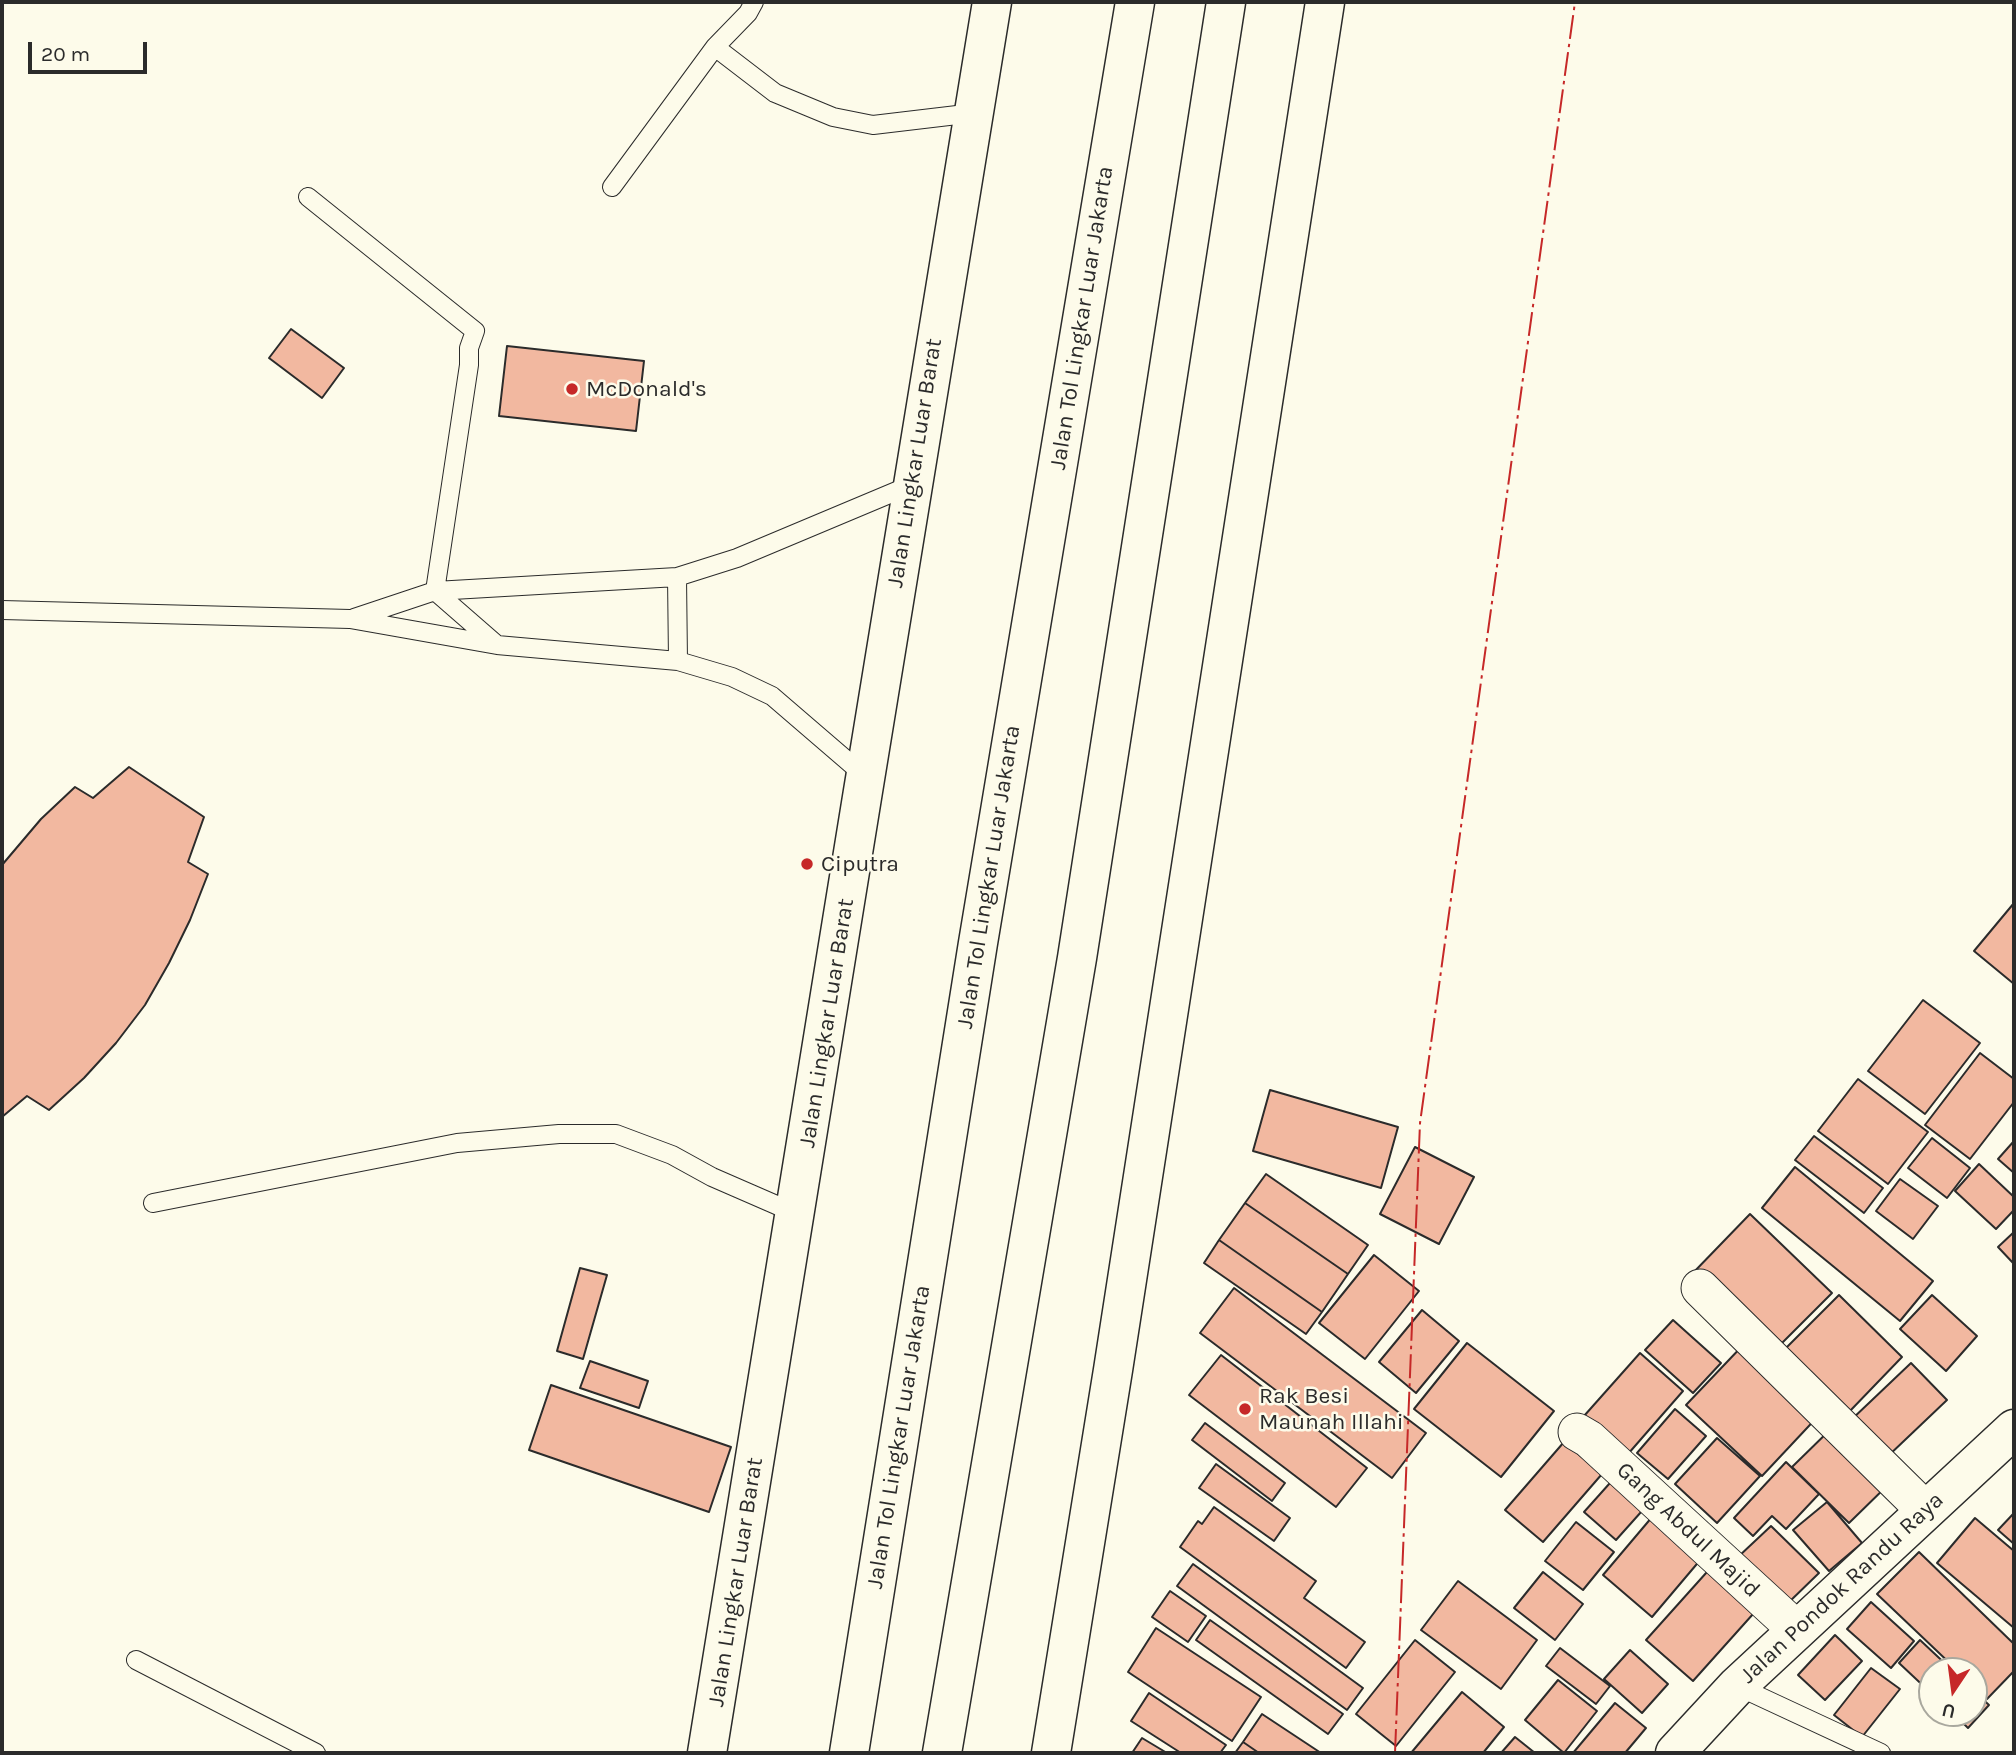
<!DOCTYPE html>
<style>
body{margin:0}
#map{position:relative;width:2016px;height:1755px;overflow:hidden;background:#fdfbea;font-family:Karla,sans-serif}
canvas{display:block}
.frame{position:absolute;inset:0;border:4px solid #2b2b2b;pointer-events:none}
.north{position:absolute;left:1918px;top:1657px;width:70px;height:70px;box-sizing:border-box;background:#fdfbea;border:2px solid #a9a89e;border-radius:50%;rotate:193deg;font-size:19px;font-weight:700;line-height:28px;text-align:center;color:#2b2b2b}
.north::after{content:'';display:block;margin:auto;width:24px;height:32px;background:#c62828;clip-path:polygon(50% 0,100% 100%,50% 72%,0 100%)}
.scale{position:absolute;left:28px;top:42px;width:119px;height:32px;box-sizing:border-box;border:4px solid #2b2b2b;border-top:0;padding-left:9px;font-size:21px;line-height:24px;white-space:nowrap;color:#2b2b2b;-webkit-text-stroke:5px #fdfbea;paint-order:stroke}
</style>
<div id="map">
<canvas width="2016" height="1755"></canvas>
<div class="frame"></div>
<div class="north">U</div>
<div class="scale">20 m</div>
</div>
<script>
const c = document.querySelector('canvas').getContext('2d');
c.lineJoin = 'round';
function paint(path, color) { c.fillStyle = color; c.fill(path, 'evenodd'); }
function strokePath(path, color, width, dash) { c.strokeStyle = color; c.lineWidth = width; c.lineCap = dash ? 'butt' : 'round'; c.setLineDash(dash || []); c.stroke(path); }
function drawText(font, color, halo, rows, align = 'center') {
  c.font = font + ' Karla,sans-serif'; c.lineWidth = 5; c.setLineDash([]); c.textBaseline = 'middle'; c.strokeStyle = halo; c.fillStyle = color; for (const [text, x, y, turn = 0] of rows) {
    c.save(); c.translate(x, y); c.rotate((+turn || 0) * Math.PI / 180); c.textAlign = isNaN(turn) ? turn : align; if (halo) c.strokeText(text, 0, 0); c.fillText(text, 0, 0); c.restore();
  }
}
const building = new Path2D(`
 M291,329L344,368L322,398L269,358Z
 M507,346L644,361L636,431L499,416Z
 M129,767L204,817L188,862L208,874L190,920L169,963L145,1005L116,1043L84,1078L49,1110L27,1096L2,1117V865L41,819L75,787L93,798Z
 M2014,903V984L1974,951Z
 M1923,1000L1980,1043L1925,1114L1868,1071Z
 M1980,1053L2014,1079V1102L1970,1159L1925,1125Z
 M1858,1079L1928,1132L1888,1184L1818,1131Z
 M1270,1090L1398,1127L1381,1188L1253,1151Z
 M1814,1136L1883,1188L1864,1213L1795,1160Z
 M1932,1138L1970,1168L1947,1198L1908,1168Z
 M2014,1141V1173L1998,1159Z
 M1415,1147L1474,1177L1439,1244L1380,1214Z
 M1979,1164L2014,1197V1210L1996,1229L1955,1191Z
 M1795,1167L1933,1281L1900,1321L1762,1208Z
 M1266,1174L1368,1245L1348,1274L1245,1203Z
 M1900,1179L1938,1206L1913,1239L1876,1211Z
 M1245,1203L1348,1274L1322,1312L1219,1240Z
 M1750,1214L1832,1293L1772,1353L1691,1275Z
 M2014,1232V1264L1998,1247Z
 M1219,1240L1322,1312L1306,1334L1204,1263Z
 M1374,1255L1419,1291L1365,1359L1319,1323Z
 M580,1268L607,1275L583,1359L557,1351Z
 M1234,1288L1426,1433L1392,1478L1200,1333Z
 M1839,1295L1902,1357L1849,1412L1785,1349Z
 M1932,1295L1977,1336L1946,1371L1900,1329Z
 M1422,1310L1459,1341L1416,1393L1379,1362Z
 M1673,1320L1721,1363L1693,1393L1645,1350Z
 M1746,1342L1822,1412L1762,1476L1686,1405Z
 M1467,1343L1554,1411L1501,1477L1414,1409Z
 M1640,1353L1683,1391L1628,1454L1584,1416Z
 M1221,1355L1367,1468L1336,1507L1189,1395Z
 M590,1361L648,1381L639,1408L580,1388Z
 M1911,1363L1947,1400L1886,1458L1850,1421Z
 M551,1385L731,1447L709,1512L529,1450Z
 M1675,1409L1706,1436L1668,1479L1637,1453Z
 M1205,1423L1285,1483L1272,1501L1192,1440Z
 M1837,1423L1893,1480L1849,1523L1792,1467Z
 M1717,1438L1760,1476L1717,1523L1675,1484Z
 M1564,1442L1602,1474L1543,1542L1505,1510Z
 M1786,1462L1819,1494L1786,1529L1772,1516L1753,1536L1734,1518Z
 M1216,1464L1290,1518L1274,1541L1199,1488Z
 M1618,1474L1650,1502L1616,1540L1584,1512Z
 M1827,1502L1862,1543L1829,1571L1793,1530Z
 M1214,1507L1316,1581L1304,1598L1365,1642L1346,1668L1180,1547L1198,1521L1202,1524Z
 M1658,1510L1707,1552L1652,1617L1603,1575Z
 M2014,1513V1544L1998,1530Z
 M1975,1518L2014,1551V1628L1937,1563Z
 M1576,1522L1614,1552L1583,1590L1545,1561Z
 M1771,1526L1819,1573L1786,1605L1738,1557Z
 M1919,1552L2014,1644V1671L1987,1699L1974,1687V1671H1958L1877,1594Z
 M1715,1563L1762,1604L1693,1681L1646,1640Z
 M1193,1564L1363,1688L1347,1710L1177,1586Z
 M1543,1572L1583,1604L1555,1640L1514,1608Z
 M1458,1581L1537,1640L1501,1689L1421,1630Z
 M1170,1591L1206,1616L1188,1642L1152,1617Z
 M1871,1602L1914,1641L1891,1668L1847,1629Z
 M1210,1620L1343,1714L1328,1734L1196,1640Z
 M1156,1628L1261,1697L1232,1741L1128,1672Z
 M1835,1635L1862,1661L1825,1700L1798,1675Z
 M1415,1640L1455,1672L1396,1746L1356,1714Z
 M1920,1640L1953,1671H1932V1694L1899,1663Z
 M1560,1648L1610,1686L1596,1704L1546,1666Z
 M1630,1650L1668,1684L1642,1713L1604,1679Z
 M1871,1668L1900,1689L1862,1737L1834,1715Z
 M1558,1680L1597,1711L1564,1753L1525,1720Z
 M1974,1691L1989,1705L1968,1728L1953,1713H1974Z
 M1462,1692L1504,1727L1483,1753H1411Z
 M1149,1693L1226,1745L1220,1753H1181L1131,1721Z
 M1615,1703L1646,1728L1625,1753H1573Z
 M1262,1714L1321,1753H1259L1243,1742Z
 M1515,1737L1535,1753H1501Z
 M1142,1738L1167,1753H1132Z
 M1243,1742L1259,1753H1235Z`);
const lane = new Path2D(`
 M715,47L775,93L833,117L873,125L974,113
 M612,187L715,47L748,13L754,2
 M308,197L475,331L469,348V365L435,591L497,645
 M677,577L678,661
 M2,610L350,619L497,645L678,661L732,677L772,696L865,776
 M354,618L435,591L677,577L737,558L911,485
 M153,1203L457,1143L559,1134H616L672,1155L712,1177L797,1214
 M136,1660L316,1753
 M1737,1686L1881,1753`);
const street = new Path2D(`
 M1700,1288L1925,1510
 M1577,1432L1589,1439L1797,1630`);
const secondary = new Path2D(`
 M1675,1753L1737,1686L2014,1429`);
const primary = new Path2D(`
 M707,1753C804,1170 894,585 992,2
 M1051,1753L1113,1370L1325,2`);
const highway = new Path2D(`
 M849,1753L978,943L1135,2
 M942,1753L1077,958L1226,2`);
const power = new Path2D(`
 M1395,1753L1420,1123L1575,2`);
const markers = [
 [572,389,7,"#c62828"],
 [807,864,7,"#c62828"],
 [1245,1409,7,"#c62828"]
];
const streetNames = [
 ["Jalan Tol Lingkar Luar Jakarta",1082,318,-81],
 ["Jalan Lingkar Luar Barat",915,463,-81],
 ["Jalan Tol Lingkar Luar Jakarta",989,877,-81],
 ["Jalan Lingkar Luar Barat",827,1023,-81],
 ["Jalan Tol Lingkar Luar Jakarta",899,1437,-81],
 ["Gang Abdul Majid",1688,1530,43],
 ["Jalan Lingkar Luar Barat",736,1582,-81],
 ["Jalan Pondok Randu Raya",1842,1588,-43]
];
const poiNames = [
 ["McDonald's",586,389],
 ["Ciputra",821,864],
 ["Rak Besi",1259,1396],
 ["Maunah Illahi",1259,1422]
];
paint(building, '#f2b8a0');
strokePath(building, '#2b2b2b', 2);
strokePath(lane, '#2b2b2b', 20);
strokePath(street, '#2b2b2b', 39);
strokePath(secondary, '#2b2b2b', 41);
strokePath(primary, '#2b2b2b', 41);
strokePath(highway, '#2b2b2b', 41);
strokePath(lane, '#fdfbea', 18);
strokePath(street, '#fdfbea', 37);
strokePath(secondary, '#fdfbea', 38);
strokePath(primary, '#fdfbea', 38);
strokePath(highway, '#fdfbea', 38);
strokePath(power, '#c62828', 2, [24, 5, 3.5, 5]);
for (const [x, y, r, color] of markers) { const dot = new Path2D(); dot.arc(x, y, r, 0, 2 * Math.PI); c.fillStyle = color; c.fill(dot); strokePath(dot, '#fdfbea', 2.5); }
drawText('23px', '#2b2b2b', '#fdfbea', streetNames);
drawText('23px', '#2b2b2b', '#fdfbea', poiNames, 'left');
</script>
